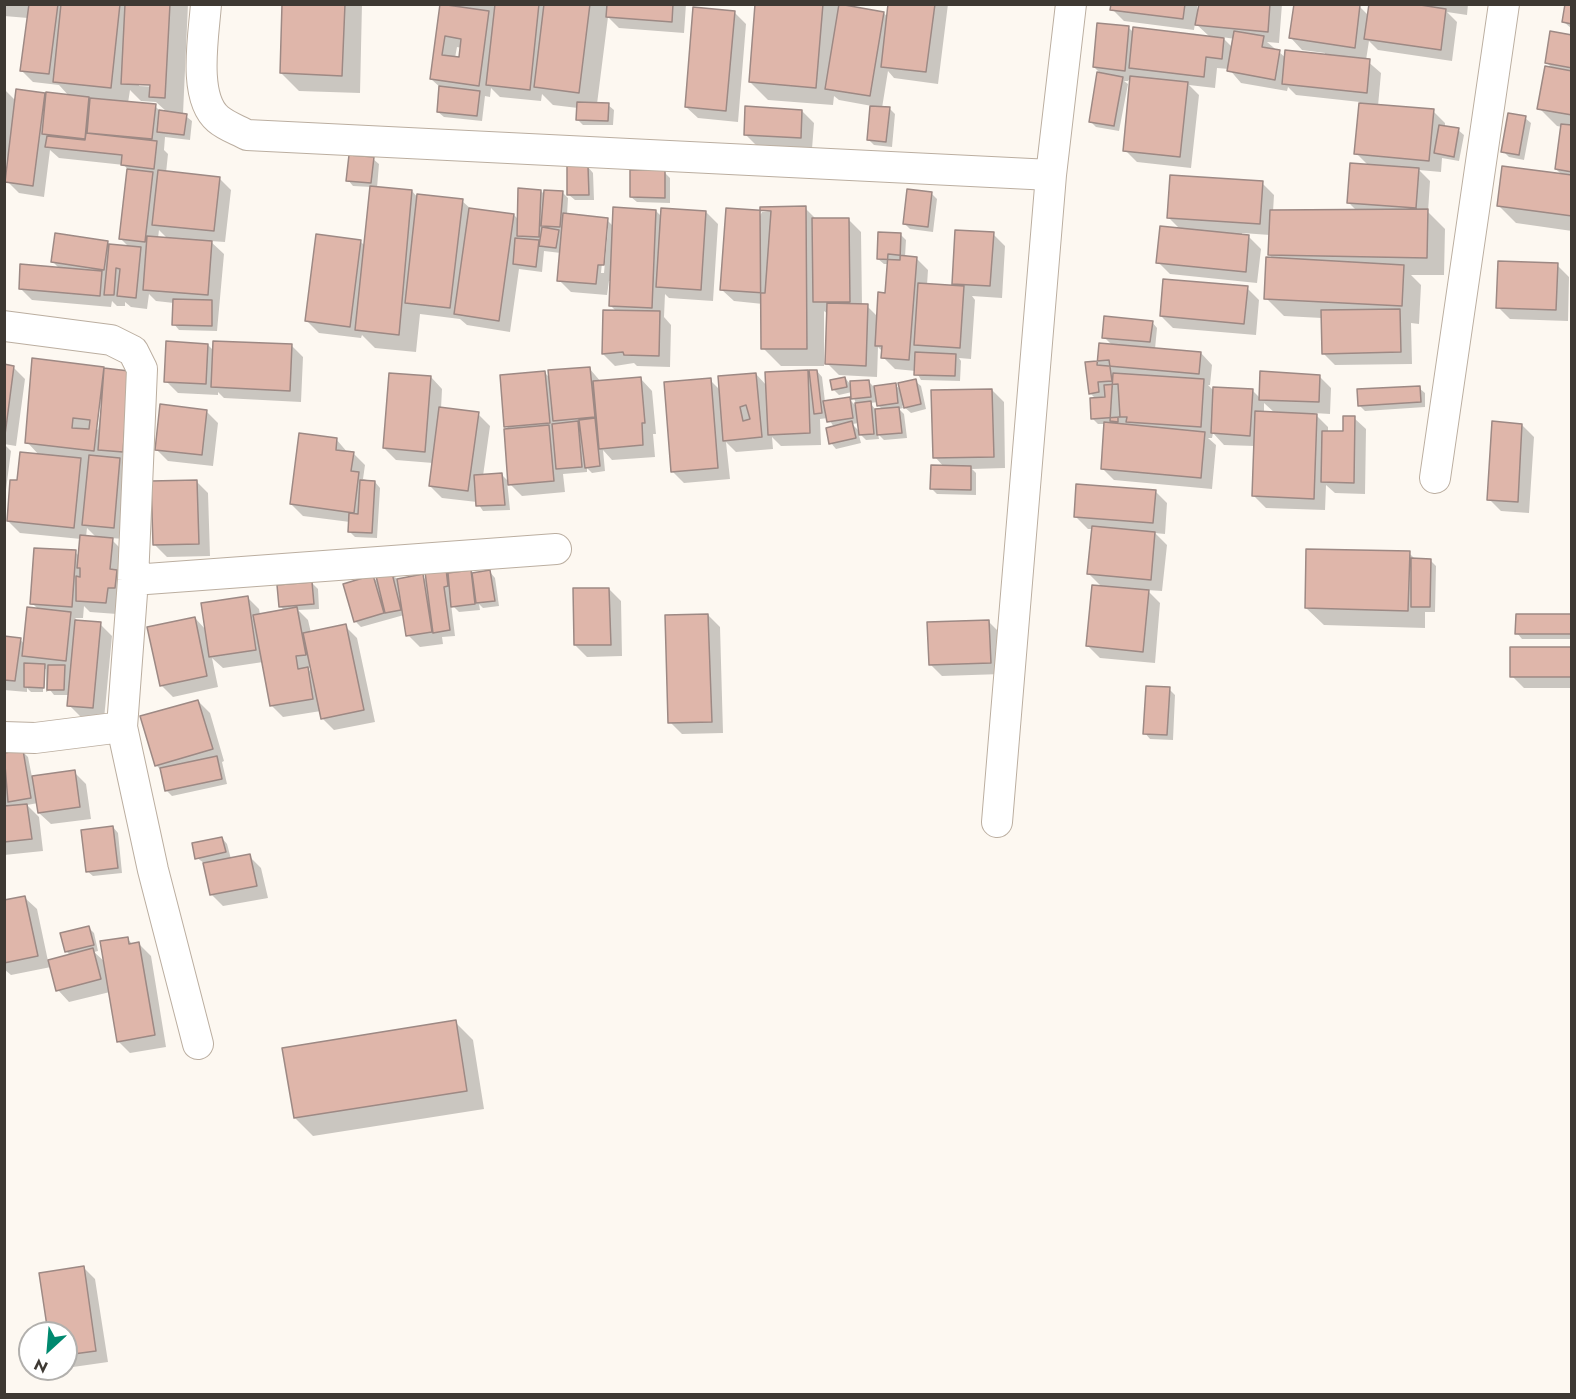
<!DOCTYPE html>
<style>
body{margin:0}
#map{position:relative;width:1576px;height:1399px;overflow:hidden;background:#fdf8f1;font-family:Jost,sans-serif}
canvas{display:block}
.frame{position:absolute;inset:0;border:6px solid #3e3933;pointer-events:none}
.north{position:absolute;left:18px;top:1321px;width:60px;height:60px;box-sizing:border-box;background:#fff;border:2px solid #b2b0ad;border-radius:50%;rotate:206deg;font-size:16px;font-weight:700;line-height:24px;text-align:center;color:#3e3933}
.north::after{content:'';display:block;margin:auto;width:21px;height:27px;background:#00896f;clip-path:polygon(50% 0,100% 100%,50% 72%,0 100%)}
</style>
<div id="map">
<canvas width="1576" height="1399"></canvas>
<div class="frame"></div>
<div class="north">N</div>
</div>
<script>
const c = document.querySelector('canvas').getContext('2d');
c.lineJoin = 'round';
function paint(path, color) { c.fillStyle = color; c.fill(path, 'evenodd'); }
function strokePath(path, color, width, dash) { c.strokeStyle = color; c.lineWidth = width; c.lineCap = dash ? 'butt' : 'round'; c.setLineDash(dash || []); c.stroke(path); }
const shadow = new Path2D(`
 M4,4H188L183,114L192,121L190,140L165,137L164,150L168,154L166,173L219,178L231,190L225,242L210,241L224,254L217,331L179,330L174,324V303L156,301L149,294L147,309L131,307L125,302V306H117L112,301L111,307L32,300L20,288L60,269L53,262L107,242L111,246L130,248L120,238L129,171L124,165L59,158L50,150L44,197L19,193L7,181L4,89L16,101L18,90L69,96L59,85L33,82L21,70L28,18L4,16ZM139,83L157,84V87L139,86ZM130,90L141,101L156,102L167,112H161L155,106L128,103ZM159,230L168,239L158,238Z
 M283,4H362L360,93L299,91L281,73Z
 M455,4H686L684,33L619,28L608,17L597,104L608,105L614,110L613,125H583L577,119L578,108L553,105L542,94L541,101L500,97L491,88L490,97L485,96L482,121L444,117L438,112L441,88L431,79L442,6L460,9ZM457,47L462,48L460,58H455Z
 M757,4H842L884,13L888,18L908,4H948L938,84L894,78L888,71L882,108L890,109L895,114L892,147L874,145L868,139L872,106L839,100L834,96L833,105L768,100L750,82Z
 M1112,4H1197V9L1199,10L1200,4H1282L1279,43L1267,42L1286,58L1325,56V53L1302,50L1291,38L1295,4L1360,7L1369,16L1371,4H1468L1467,15L1447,12L1457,22L1452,61L1378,50L1369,41L1366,60L1381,73L1378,106L1433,111L1445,123V127L1458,130L1464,135L1459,161L1442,158L1441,172L1419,170L1430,181L1428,212L1445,229L1444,275H1411L1421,285L1419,324L1411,323L1412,364L1335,365L1323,353L1322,318L1284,316L1266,298L1274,259L1269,255L1270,235L1242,233V236L1249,237L1261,249L1257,283L1170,274L1158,262L1180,229L1168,217L1262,183L1274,195L1273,212L1357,211L1349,203L1368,165L1356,153L1360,102L1296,95L1288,87L1287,91L1241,83L1229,69L1217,68L1215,88L1189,85L1199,95L1191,168L1137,162L1125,150L1131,77L1128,81H1124L1128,84L1119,131L1096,127L1091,122L1102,75L1094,67L1128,27L1134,33L1210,37L1195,23L1194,30L1124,21L1112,9ZM1222,37L1235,39L1233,48Z
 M1572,4V29L1564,22Z
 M734,12L746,24L738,122L698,118L686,107Z
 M1572,37V231L1516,223L1498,205L1563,176L1556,169L1562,127L1557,126L1539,108L1553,69L1547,63Z
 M802,111L814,123L812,149L757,146L745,134Z
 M1525,118L1531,123L1524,160L1509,157L1503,151Z
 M373,159L379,164L377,188L412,191L418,198L462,201L471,209L514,215L519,220L541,191L545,195L563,193L568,198L567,215L607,220L613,226L656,211L662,217L706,212L718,224L713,301L669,298L665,294L664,317L671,325L670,367L637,366L634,363L615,366L603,354L617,312L610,305L611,281H609L607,295L571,292L559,280L561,253L544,251L542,272L519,269L510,332L467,325L460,319L420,314L416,352L375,348L362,335L361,338L319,333L307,321L360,241L365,246L371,187L353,186L348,180ZM605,228H608L604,273H601Z
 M588,167L593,173L594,200H575L569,195Z
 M664,172L670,178V203L637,202L631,197Z
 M931,193L937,199L933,232L910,229L905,224Z
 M805,208L817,220H849L861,232L862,306H867L878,317L886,294L889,264H884L878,259L900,234L906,240L905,257L916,258L928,270L927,285L953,287L956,231L993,234L1005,246L1002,298L972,296L975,300L971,359L959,358L961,361L960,381L921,380L916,371L895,369L883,357V352L878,347L877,377L839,375L827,363L828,314L824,311V366H781L763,348V304L734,301L722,290L762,212Z
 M1557,265L1569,277L1568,321L1510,319L1498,307Z
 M1247,288L1259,300L1256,335L1173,328L1161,316Z
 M1152,322L1157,328L1155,349L1201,353L1212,365L1210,385H1208L1214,391L1252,390L1260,398L1319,376L1331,388L1330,414L1314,413L1328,427V433H1344L1354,418L1366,429L1365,494L1335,493L1326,485L1325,510L1266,508L1254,496L1255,446L1224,445L1213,433L1212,438H1208L1216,445L1212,489L1114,480L1102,468L1106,424H1098L1093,419L1096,399L1090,393L1097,362L1113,346L1104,337ZM1264,403L1275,413H1264Z
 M208,345L214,351L291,345L303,357L301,402L224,398L218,392V395L178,393L166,381Z
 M4,366L13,367L25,379L16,446L4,444Z
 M104,368L134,463L123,462L132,471L125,539L110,538L124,552L117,614L90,612L84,606L83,618H75L79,622L100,624L112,636L104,719L81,717L69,705L70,695H54L50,690L46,692V669H43V692H31L27,688V692L4,690V637L20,639L24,644L39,610L32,603L75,552L79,556L81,539L20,533L8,521L19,482L39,455L27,442ZM102,375H105L98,430L96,428ZM87,528L97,538L86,537Z
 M589,368L601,382L641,379L652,391L656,434H653L655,457L612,460L603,450L605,471L592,473L587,468V472L563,474L565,492L522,496L507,481L510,510L483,511L477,502L442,498L430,486L433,463L396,460L384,448L431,377L442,389L441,409L478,414L490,426L483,476L502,475L510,483V430L506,426L544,372L550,378Z
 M817,371L822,377L825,402L849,399L857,407L852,392L839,395L833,389L845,378L852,386L868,381L874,387L895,385L901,390L915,381L921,386L926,409L911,413L902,405L903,408L899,409L904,414L907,438L884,440L878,434L879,439L866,440L858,432L861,443L836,449L831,443L834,427L828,418L820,419L821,445L781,446L772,437L773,449L736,452L726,442L730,479L684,483L672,471L710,380L720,390L756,374L767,386L807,372L812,376ZM878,402V405L883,410H876L870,403ZM859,423L860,432L852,424Z
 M1419,388L1425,393V407L1365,411L1359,405Z
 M992,390L1004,402L1005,468L972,469L976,473V495L937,494L932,489L944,467L935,457Z
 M206,411L218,423L213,466L168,461L156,449Z
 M1522,425L1534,437L1529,513L1501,511L1489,499Z
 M336,439L348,453H353L365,465L363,479L375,482L380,488L377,538L355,537L349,531L350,522L303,516L291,504Z
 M4,444L11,451L4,505Z
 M196,481L208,493L210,556L167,557L155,545Z
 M1155,491L1167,503L1165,534L1155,533L1167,545L1162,591L1147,590L1160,603L1155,663L1100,658L1088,646L1103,588L1089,574L1093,529H1088L1076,517Z
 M1409,553L1416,560H1430L1436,566L1435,612H1425V628L1324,625L1306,608Z
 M446,571L449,574L490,572L495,578L499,606L483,608L479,604L480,610L459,612L451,604L455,636L442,637L443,644L420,647L408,635L404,615L361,627L355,621L373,577L379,583L392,574L398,580L422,576L428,582Z
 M312,583L318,589L319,609L298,610L308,620L311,633L345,626L357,638L375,722L334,730L322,718L321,711L283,717L271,705L263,662L223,668L212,658L218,687L173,697L161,685L195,618L206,630L247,597L259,609L260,615L285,611L280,606ZM312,667L313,674L307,668Z
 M609,589L621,601L622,656L587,657L575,645Z
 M708,615L720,627L723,733L682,734L670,722Z
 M1572,616V639H1522L1517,633Z
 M988,621L1000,633L1002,674L942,676L930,664Z
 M1572,649V688H1524L1512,676Z
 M1169,689L1175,695L1173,740L1150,739L1145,733Z
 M198,701L210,713L224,761L222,762L227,784L172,796L166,790L162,771L156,765Z
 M23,752L28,757L32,777L74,772L86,784L91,819L51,824L39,813L38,803L27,805L39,817L43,851L4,855V755Z
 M113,827L118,833L122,873L93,876L87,871Z
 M222,838L227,844L231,859L249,856L261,868L268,898L223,906L211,894L204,863L197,858Z
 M25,898L37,909L48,961L70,955L67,952L88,927L94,933L98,951L94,952L105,962L127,938L133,945L139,944L151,956L166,1047L130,1053L118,1041L110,992L69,1002L58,990L51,967L11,975L4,969V902Z
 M455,1022L473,1040L484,1109L313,1136L295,1118Z
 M83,1267L95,1279L108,1362L66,1368V1333H49Z`);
const building = new Path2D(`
 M29,4H58L49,74L20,71Z
 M61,4H120L111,88L53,82Z
 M125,4H170L165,98L149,97L150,85L121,84Z
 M282,4H345L342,76L280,73Z
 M440,4L489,11L479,86L430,79ZM445,36L461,39L459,57L442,55Z
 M495,4H539L530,90L486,85Z
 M544,4H590L579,93L534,87Z
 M607,4H673L672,22L606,17Z
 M755,4H823L816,88L749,82Z
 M839,4L884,12L870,96L825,89Z
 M888,4H935L926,72L881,67Z
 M1111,4H1185L1183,19L1110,10Z
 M1199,4H1270L1268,32L1195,25Z
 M1294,4L1360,5L1355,48L1289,38Z
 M1369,4H1414L1446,9L1441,50L1364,39Z
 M1565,4H1572V24L1562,22Z
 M693,7L735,11L726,111L685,107Z
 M1097,23L1129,26L1125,71L1093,67Z
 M1133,27L1224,38L1222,59L1206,57L1204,77L1129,68Z
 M1234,31L1264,36L1262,47L1280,50L1275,80L1227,71Z
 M1550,31L1572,35V68L1545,63Z
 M1285,50L1370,59L1367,93L1282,84Z
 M1545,66L1572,71V115L1537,109Z
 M1097,72L1123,77L1114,126L1089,122Z
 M1130,76L1188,82L1180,157L1123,151Z
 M439,86L480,91L477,116L437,112Z
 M16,89L45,93L33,186L5,182Z
 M46,92L89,97L85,139L42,134Z
 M90,98L156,104L152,139L87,133Z
 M577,102L609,103L608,121L576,120Z
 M1359,103L1434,109L1429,161L1354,154Z
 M745,106L802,110L801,138L744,135Z
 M870,106L890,107L886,142L867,140Z
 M159,110L187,114L184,135L157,132Z
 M1508,113L1526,116L1519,155L1501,152Z
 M1561,124L1572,125V172L1555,169Z
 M1439,125L1459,128L1454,157L1434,153Z
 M86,133L157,141L154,169L121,165L122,155L45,147L47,136L85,140Z
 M349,155L374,157L371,183L346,181Z
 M1350,163L1419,168L1416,208L1347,203Z
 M567,166H588L589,195H567Z
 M1502,166L1572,175V216L1497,206Z
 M127,169L153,172L145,242L119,239Z
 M158,170L220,177L214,231L152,225Z
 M630,170H665V198L630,197Z
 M1170,175L1263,181L1260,224L1167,218Z
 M370,186L412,190L399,335L355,330Z
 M518,188L541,190L539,237L517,236Z
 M907,189L932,192L928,227L903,224Z
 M544,190L563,191L560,227L541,226Z
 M417,194L463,199L450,308L405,303Z
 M806,206L807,349H761L760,207Z
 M613,207L656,210L652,308L609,306Z
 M469,208L514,214L499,321L454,314Z
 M661,208L706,211L701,290L656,287Z
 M726,208L771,211L765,293L720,290Z
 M1428,209L1427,258L1268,255L1270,210Z
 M563,213L608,218L604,265H598L596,284L557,281Z
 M812,218H849L850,302H813Z
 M1160,226L1249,235L1246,272L1156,263Z
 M542,227L559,230L556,248L539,246Z
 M955,230L994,232L990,286L952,284Z
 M878,232L901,233L900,260L877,259Z
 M55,233L108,241L104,270L51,262Z
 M316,234L361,240L350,327L305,321Z
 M147,236L212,241L208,295L143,290Z
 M515,238L539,240L536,267L513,264Z
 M109,244L141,247L136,298L117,296L120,269L116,268L114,295H104Z
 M888,254L917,257L909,360L881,358L882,346H875L878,292L885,293Z
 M1266,257L1404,265L1402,306L1264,299Z
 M1498,261L1558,263L1556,310L1496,308Z
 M20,264L102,271L100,296L19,289Z
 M1163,279L1248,286L1244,324L1160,316Z
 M918,283L964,286L960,348L914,345Z
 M173,299L212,300V326L172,325Z
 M827,303L868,304L866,366L825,364Z
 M1400,309L1401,352L1322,354L1321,310Z
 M603,310L660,311L659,356L624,355L623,352L602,354Z
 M1104,316L1153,321L1150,342L1102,338Z
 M166,341L208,344L206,384L164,382Z
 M213,341L292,344L290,391L211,387Z
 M1099,343L1201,352L1199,374L1097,365Z
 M915,352L956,354L955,376L914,375Z
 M32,358L104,367L94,451L25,443ZM73,418L90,420L89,429L72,428Z
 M1109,360L1112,381L1098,382L1099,392L1089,394L1085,362Z
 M4,364L14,366L5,435H4Z
 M590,367L595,417L553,421L548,370Z
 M104,368L129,371L123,452L98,450Z
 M808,370L810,433L768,435L765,372Z
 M809,370H817L822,413L814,414Z
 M545,371L550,423L504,427L500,375Z
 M1260,371L1320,375L1319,402L1259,400Z
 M389,373L431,376L425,452L383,448Z
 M756,373L762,437L723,441L718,376ZM746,405L750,419L743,421L740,407Z
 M1113,373L1204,379L1201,427L1126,422L1127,417H1118V422L1110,421Z
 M641,377L645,423H642L643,445L599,449L593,381Z
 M845,377L847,387L832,390L830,380Z
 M711,378L718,468L671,472L664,382Z
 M916,379L921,404L904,408L898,383Z
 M869,380L871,397L851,399L850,381Z
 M896,383L898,403L877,406L874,386Z
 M1118,384L1120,417L1091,419L1090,398L1105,397L1104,385Z
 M1420,386L1421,402L1358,406L1357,389Z
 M1213,387L1253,389L1250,436L1211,433Z
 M992,389L994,457L933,458L931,390Z
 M850,397L853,418L827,422L823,401Z
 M871,401L874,434L859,435L855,403Z
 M160,404L207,410L202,455L155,450Z
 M439,407L479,412L468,491L429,486Z
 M899,407L902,433L877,435L875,409Z
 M1255,411L1317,414L1314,499L1252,496Z
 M1343,416H1355L1354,483L1321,482L1322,431H1343Z
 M595,418L600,466L585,468L579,420Z
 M578,421L582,467L556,469L552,424Z
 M852,421L856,438L829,444L826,428Z
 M1492,421L1522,424L1518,502L1487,500Z
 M1104,422L1205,432L1201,478L1101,469Z
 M549,425L554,481L508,485L504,429Z
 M299,433L337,438L336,450L354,452L351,471L359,472L354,513L290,504Z
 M20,452L81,458L74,528L7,521L10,480H17Z
 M89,455L120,458L114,528L82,525Z
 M931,465L971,466V490L930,489Z
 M502,473L505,505L476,506L474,475Z
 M197,480L199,544L153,545L151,481Z
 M360,480L375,481L372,533L348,532L349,513L358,514Z
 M1076,484L1156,490L1153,523L1074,517Z
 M1092,526L1155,532L1151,580L1087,574Z
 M80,535L113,538L110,569L117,570L115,588H108L106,603L76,601V576L80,577V568H77Z
 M34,548L76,550L72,607L30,604Z
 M1306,549L1410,551L1408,611L1305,608Z
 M1411,558L1431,559L1430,607H1411Z
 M446,569L448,586L444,587L450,630L433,633L425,572Z
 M471,570L475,604L451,607L448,573Z
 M490,570L495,601L476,603L472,573Z
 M392,573L401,610L385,613L376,576Z
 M423,574L432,632L406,636L397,579Z
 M373,575L384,613L354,622L343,584Z
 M312,582L314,604L279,607L277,585Z
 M1092,585L1149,590L1143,652L1086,646Z
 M573,588H609L611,645H574Z
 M248,596L256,650L209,657L201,603Z
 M27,607L71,612L66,661L22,656Z
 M297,607L306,655L296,656L298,669L308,667L313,699L270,706L253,615Z
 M708,614L712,722L668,723L665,615Z
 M1516,614H1572V634H1515Z
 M195,617L207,676L160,686L147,627Z
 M75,620L101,622L93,708L67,706Z
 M989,620L991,663L929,665L927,622Z
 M346,624L364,710L321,719L303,633Z
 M4,636L21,638L15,681L4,680Z
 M1510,647H1572V677H1510Z
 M24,663L45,664L44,688L24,687Z
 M48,665H65L64,690H47Z
 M1146,686L1170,687L1167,735L1143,734Z
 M198,700L213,749L155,766L140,716Z
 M23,750L31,798L8,802L4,753Z
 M217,756L222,779L165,791L160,768Z
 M75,770L80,807L38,813L32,776Z
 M27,804L32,839L4,842V806Z
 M113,826L118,868L86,872L81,830Z
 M222,837L226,852L195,859L192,843Z
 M250,854L257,886L210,895L203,863Z
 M25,896L38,956L4,963V900Z
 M89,926L94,945L65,952L60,933Z
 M128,937L129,944L139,942L155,1035L117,1042L100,941Z
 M93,948L101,979L56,991L48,960Z
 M456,1020L467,1091L294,1118L282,1048Z
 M84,1266L96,1351L66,1355V1333H48L39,1273Z`);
const street = new Path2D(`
 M206,4C204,34 192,97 218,119C226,126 238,130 247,135L1051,175L1071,4
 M4,326L111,340L133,351L142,369L133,580L122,727L35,738L4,737
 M1435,478L1504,4
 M133,580L556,549
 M122,727L153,870L198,1044
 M997,822L1051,175`);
paint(shadow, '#0003');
paint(building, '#dfb6aa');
strokePath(building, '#9d8984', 1.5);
strokePath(street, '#bbaea0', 32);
strokePath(street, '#fff', 30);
</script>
